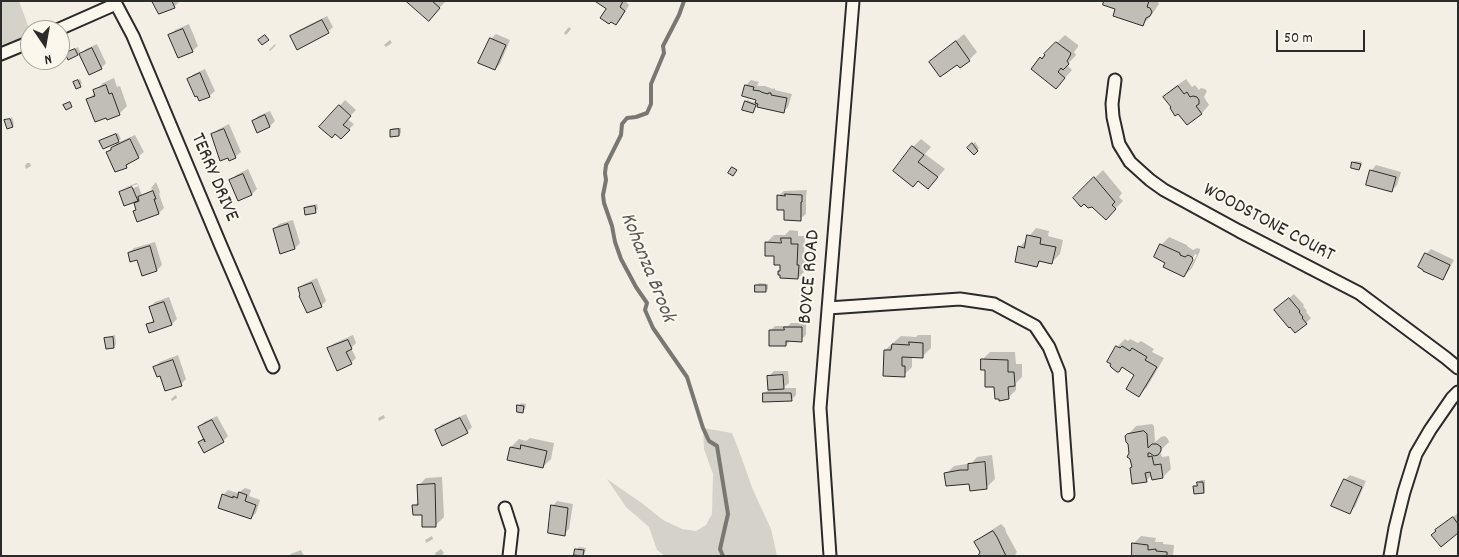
<!DOCTYPE html>
<style>
body{margin:0}
#map{position:relative;width:1459px;height:557px;overflow:hidden;background:#f3efe4;font-family:Dekko,sans-serif}
canvas{display:block}
.frame{position:absolute;inset:0;border:2px solid #2b2b2b;pointer-events:none}
.north{position:absolute;left:20px;top:20px;width:50px;height:50px;box-sizing:border-box;background:#fbf7ec;border:1px solid #a8a59f;border-radius:50%;rotate:168deg;font-size:14px;font-weight:700;line-height:20px;text-align:center;color:#2b2b2b}
.north::after{content:'';display:block;margin:auto;width:18px;height:22px;background:#2b2b2b;clip-path:polygon(50% 0,100% 100%,50% 72%,0 100%)}
.scale{position:absolute;left:1276px;top:30px;width:89px;height:22px;box-sizing:border-box;border:2px solid #2b2b2b;border-top:0;padding-left:6px;font-size:15px;line-height:18px;white-space:nowrap;color:#2b2b2b;-webkit-text-stroke:4px #fbf7ec;paint-order:stroke}
</style>
<div id="map">
<canvas width="1459" height="557"></canvas>
<div class="frame"></div>
<div class="north">N</div>
<div class="scale">50 m</div>
</div>
<script>
const c = document.querySelector('canvas').getContext('2d');
c.lineJoin = 'round';
function paint(path, color) { c.fillStyle = color; c.fill(path, 'evenodd'); }
function strokePath(path, color, width, dash) { c.strokeStyle = color; c.lineWidth = width; c.lineCap = dash ? 'butt' : 'round'; c.setLineDash(dash || []); c.stroke(path); }
function drawText(font, color, halo, rows, align = 'center') {
  c.font = font + ' Dekko,sans-serif'; c.lineWidth = 4; c.setLineDash([]); c.textBaseline = 'middle'; c.strokeStyle = halo; c.fillStyle = color; for (const [text, x, y, turn = 0] of rows) {
    c.save(); c.translate(x, y); c.rotate((+turn || 0) * Math.PI / 180); c.textAlign = isNaN(turn) ? turn : align; if (halo) c.strokeText(text, 0, 0); c.fillText(text, 0, 0); c.restore();
  }
}
const green = new Path2D(`
 M1,1H19L30,31V35L1,46Z
 M703,428L732,433L738,448L753,490L771,529L777,556H665L657,550L649,527L626,507L607,479L643,504L663,520L682,529L696,531L706,525L712,514L713,474L704,449Z`);
const shadow = new Path2D(`
 M154,1H180L174,7Z
 M408,1H446L429,19Z
 M597,1H625L629,5L621,19L616,24L607,9Z
 M1105,1H1158L1159,4L1150,17L1142,25Z
 M327,16L333,27L328,32L291,36L297,31Z
 M189,24L198,46L192,51L170,35L175,30Z
 M569,27L571,29L566,35L564,33Z
 M496,34L510,40L500,64L495,69L491,39Z
 M964,34L977,52L969,60L958,63L931,62Z
 M1065,35L1078,45V47L1074,52L1076,55L1067,65L1072,70L1056,88L1041,58Z
 M390,40L392,43L386,47L384,45Z
 M97,44L106,63L101,68L90,73L80,52L77,54H66L78,47L81,54L86,49Z
 M275,44L276,45L270,51L269,50Z
 M205,69L215,91L209,96L198,95L188,79L194,74Z
 M114,78L117,87L120,86L127,106L119,114L88,100L103,83Z
 M80,79L82,83L80,85L74,82Z
 M1186,79L1192,87L1195,85L1199,90L1201,88L1205,89L1207,91L1204,97L1209,105L1202,113L1187,124L1165,97L1172,89Z
 M751,80L759,82L757,86H765L773,89L775,88V90L792,94L788,107L783,112L756,106L753,112L744,109L746,101L748,99L749,101L757,103L758,99L744,96L746,85Z
 M345,100L356,110L347,119L354,124L341,138L335,132L321,127Z
 M270,111L275,121L270,126L253,121L258,116Z
 M12,117L14,124L12,126L6,121Z
 M229,124L241,152L235,157L229,159L212,135L217,130Z
 M393,128H401V133L399,135L391,130Z
 M118,133L121,139L118,141H101L103,139Z
 M135,135L144,152L126,166L108,153L117,143Z
 M921,139L931,147L925,154L945,169L928,188L918,180L913,147Z
 M975,142L979,148L974,153L969,148Z
 M1355,161L1362,162L1361,167L1359,169L1353,163Z
 M27,163H30L31,166L26,169L25,166Z
 M1376,165L1401,172L1397,185L1392,190L1371,171Z
 M248,169L257,189L252,194L239,199L231,180L236,175Z
 M1103,170L1122,193L1119,197L1123,201L1106,218L1092,206L1075,198Z
 M156,182L160,192L159,194L164,208L159,213L137,221L134,212L137,209L134,201L121,192L126,187L137,183L142,195L152,190L151,188ZM138,184L139,186L125,191V188Z
 M807,190L806,197V214L800,219L785,209L778,196L784,191Z
 M317,204L318,209L315,211L305,208L307,206Z
 M293,220L300,243L295,248L274,229L279,224Z
 M1036,228L1049,231L1048,236L1063,240L1060,254L1052,262L1042,260L1037,265L1020,247Z
 M790,230L798,231V236H805L804,257H806V270L798,278L781,270V264L766,243L774,235H785Z
 M1169,237L1187,245V246L1193,250L1197,248L1200,249V251L1192,268L1184,276L1167,262L1161,245ZM1195,254L1197,255L1190,268H1188Z
 M155,242L162,265L157,270L129,253L134,248Z
 M1431,249L1454,260L1447,273L1442,278L1426,254Z
 M317,278L326,301L321,306L299,289L304,284Z
 M759,283L768,284V289L765,291L756,286Z
 M1294,294L1304,305L1303,306L1307,311L1306,312L1311,318L1306,323L1281,305Z
 M169,297L177,319L172,324L148,325L154,319L150,307L155,302Z
 M791,323H806V335L801,340H791L786,345L770,331L775,326H788Z
 M115,335L116,344L114,347L107,348L106,339L108,337Z
 M353,335L356,343L351,348L356,358L351,363L328,349L333,344Z
 M918,335H931V348L923,356H912V367L904,375L885,350L901,336L916,337Z
 M1125,339L1128,341L1130,339L1138,343L1141,341L1154,349L1152,352L1164,358L1147,387L1139,395L1136,374L1123,367L1119,371L1109,361L1117,347Z
 M990,352H1015L1016,364H1022V377L1016,383V390L1008,398L987,369L982,360Z
 M178,355L186,379L181,384L155,367L160,362Z
 M774,371H788L789,383L783,388H796V395L791,400L764,394L769,389V376Z
 M176,395L177,398L172,401L171,399Z
 M521,403L526,404L525,409L523,411L519,406Z
 M466,414L472,427L467,432L436,430L441,425Z
 M384,415L385,418L379,421L378,418Z
 M217,416L228,436L223,441L200,443L205,438L199,428L204,422Z
 M1152,424L1154,426L1155,442L1161,437L1165,436L1168,439L1169,442L1160,451L1162,457L1169,456L1171,469L1163,477L1152,475L1146,481L1133,466L1126,437L1136,426Z
 M530,438L554,443L551,459L543,467L511,447L519,439L526,441Z
 M992,455L995,479L987,487L946,474L954,466L972,463L977,457Z
 M1350,475L1366,481L1355,507L1350,512L1345,480Z
 M442,477L444,517L436,525L414,506L419,501L418,486L426,478Z
 M1201,480H1205V490L1203,492L1194,487L1199,485L1198,482Z
 M245,488L251,490L249,496L260,500L256,513L251,518L223,495L228,490L238,493Z
 M557,501L573,504L569,529L564,534L552,507Z
 M1458,513V532L1437,530L1442,525Z
 M1001,524L1005,528L1006,532L1017,552L1014,556H979L981,552L976,543L984,535Z
 M432,536L433,539L426,543L425,540Z
 M1141,536L1156,538L1155,542H1163V544L1174,545L1173,556H1133V544Z
 M579,547L586,548L585,553L583,555L577,549Z
 M441,549L444,553L441,556H436L435,553Z
 M301,550L304,556H289L291,554Z`);
const stream = new Path2D(`
 M684,1L679,15L663,46L664,53L651,84V104L647,113L636,117L627,118L622,124L621,135L606,165L605,173L606,180L603,195L604,203L612,226L615,242L621,259L636,287L647,303L645,310L653,328L687,377L703,428L709,441L717,446L728,514L720,549L723,556`);
const building = new Path2D(`
 M152,1H172L175,8L159,14Z
 M406,1H432L440,8L429,21Z
 M595,1H623L620,7L625,11L616,25L611,22L609,24L600,18L606,9Z
 M1104,1H1149L1147,7L1150,8L1152,12L1150,16L1146,18L1143,26L1113,16L1115,9L1103,5Z
 M322,20L329,33L297,50L290,36Z
 M183,29L193,52L178,58L168,35Z
 M265,35L269,40L262,45L258,40Z
 M490,38L506,45L495,70L478,63Z
 M956,41L970,61L960,68L957,65L940,77L929,62Z
 M1056,42L1071,53L1070,56L1067,61L1069,64L1063,70L1061,68L1058,72L1065,78L1056,89L1031,69L1040,57L1042,59L1045,55L1044,54Z
 M92,48L102,69L89,75L79,54Z
 M75,49L78,55L68,60L65,53Z
 M200,73L210,97L199,101L197,96L195,97L187,79Z
 M78,80L81,87L76,89L73,82Z
 M106,85L109,94L112,93L120,115L107,120L106,118L95,122L86,99L95,96L93,90Z
 M745,85L754,87L753,90L760,91L761,92L768,94V93H771V95L787,98L784,113L757,107L758,104L755,103L756,100L742,96Z
 M1178,86L1184,94L1187,92L1190,97L1193,96L1197,97L1199,100V104L1196,106L1202,114L1187,125L1178,114L1175,116L1170,108L1171,107L1163,97Z
 M745,101L756,105L753,113L742,110Z
 M70,102L72,107L66,110L63,105Z
 M339,105L351,116L343,125L350,130L341,139L335,134L332,138L319,127Z
 M265,115L270,127L257,133L252,121Z
 M10,119L13,127L7,129L4,120Z
 M224,129L236,158L229,161L228,158L220,161L211,134Z
 M399,129V136L390,137V130Z
 M116,134L119,142L103,149L99,141Z
 M130,139L139,158L126,165L127,168L115,172L106,152L111,150V148Z
 M972,143L978,151L974,155L967,148Z
 M912,146L924,155L918,162L938,177L928,189L918,181L913,187L893,171Z
 M1352,162L1361,164L1359,170L1351,168Z
 M732,167L737,170L733,176L728,173Z
 M1370,170L1396,177L1392,192L1366,185Z
 M243,174L252,195L238,201L229,180Z
 M1094,177L1115,202L1112,205L1116,209L1106,220L1092,207L1088,208L1084,204L1081,207L1073,198Z
 M132,187L138,201L124,206L119,192Z
 M153,191L156,199H154L159,214L137,222L133,211L136,210L134,203L139,201L138,197Z
 M785,194L802,195V202H801V221L784,220V210H777V195L785,196Z
 M315,206L316,213L305,215L304,208Z
 M288,224L295,249L280,254L273,229Z
 M1027,235L1041,238L1040,244L1056,247L1052,264L1039,261L1037,267L1015,262L1018,246L1024,248Z
 M781,238H791V244H798L797,265H799L798,279L780,278V275H778V271H780V265H774V256H765V242L781,243Z
 M1160,244L1180,253V255L1185,257L1188,255L1192,257L1193,260L1184,277L1163,267L1165,263L1154,257Z
 M150,246L157,271L142,276L137,260L130,262L128,253Z
 M1425,253L1450,265L1443,280L1423,271V270L1418,267Z
 M312,283L322,307L307,313L299,296L300,295L298,288Z
 M755,285H766V292H755Z
 M1289,298L1300,311L1299,312L1303,317L1302,318L1307,324L1295,333L1290,327L1289,328L1274,310Z
 M164,302L172,325L149,333L146,324L154,322L149,307Z
 M784,327H802V342L786,341V346H769V330H784Z
 M113,337L114,348L106,349L104,338Z
 M348,340L352,349L346,352L352,364L337,371L327,348Z
 M909,342L923,343V358L902,357V366H905V377L883,376L884,350H891L892,344L909,345Z
 M1116,346L1120,348L1122,346L1130,351L1132,348L1147,357L1145,360L1157,367L1139,397L1126,389L1134,375L1122,367L1119,372H1117L1112,368L1110,366L1111,364L1107,362Z
 M981,359L1008,360V372H1014L1015,386L1008,387L1009,399L999,401V399H995L994,387H985V370H981Z
 M173,360L182,386L165,391L160,376L157,377L153,367Z
 M783,375L784,389L768,390L767,376Z
 M763,393H791L792,401L763,402Z
 M517,405L524,406L523,413L517,412Z
 M460,418L468,433L442,446L435,430Z
 M212,420L224,442L204,453L198,442L204,439L205,442L198,427Z
 M1144,431L1147,434L1148,448L1152,444H1157L1161,447V451L1158,455L1154,456L1150,453H1148V457L1152,456L1154,465L1161,464L1163,478L1152,480L1150,472L1145,473L1147,482L1132,484L1130,468L1132,467L1130,459L1127,457L1129,453L1128,444L1126,442L1125,436L1127,434Z
 M521,445L547,451L543,468L507,460L510,447L520,449Z
 M985,462L987,489L970,491L969,484L946,486L944,473L960,470H968V464Z
 M1344,479L1362,487L1350,514L1331,506Z
 M1197,482H1203L1204,493L1194,494L1193,486H1197Z
 M435,484L436,527H422V515H413L412,505H418L417,485Z
 M239,492L247,495L245,501L256,505L251,519L218,508L222,494L233,498V496L237,498Z
 M551,505L568,508L565,536L548,533Z
 M1453,517L1458,524V533L1441,547L1431,535L1436,531L1435,530Z
 M993,531L997,537L1006,556H978L980,552L974,542Z
 M1132,543L1148,545V550L1156,549V551L1167,552V556H1132Z
 M575,549L584,550L583,556L574,555Z`);
const minor = new Path2D(`
 M116,4L133,36L221,246L273,367
 M57,30L116,4L115,1
 M1,54L30,42
 M1115,80L1112,104L1113,117L1119,144L1130,162L1150,180L1164,190L1239,231L1359,293L1446,358L1458,368
 M828,308L960,299L994,304L1035,326L1049,347L1059,372L1068,495
 M505,508L512,530L509,556
 M830,556L820,408L853,1
 M1390,556L1395,528L1404,492L1416,454L1430,430L1452,398L1458,392`);
const streetNames = [
 ["TERRY DRIVE",213,178,67],
 ["WOODSTONE COURT",1268,224,28],
 ["BOYCE ROAD",811,277,-85]
];
const waterNames = [
 ["Kohanza Brook",646,268,68]
];
paint(green, '#d5d2c9');
paint(shadow, '#0003');
strokePath(stream, '#787772', 4);
paint(building, '#c0beb6');
strokePath(building, '#2b2b2b', 1);
strokePath(minor, '#2b2b2b', 15);
strokePath(minor, '#fbf7ec', 11);
drawText('20px', '#2b2b2b', '#fbf7ec', streetNames);
drawText('italic 21px', '#585755', '#fbf7ec', waterNames);
</script>
